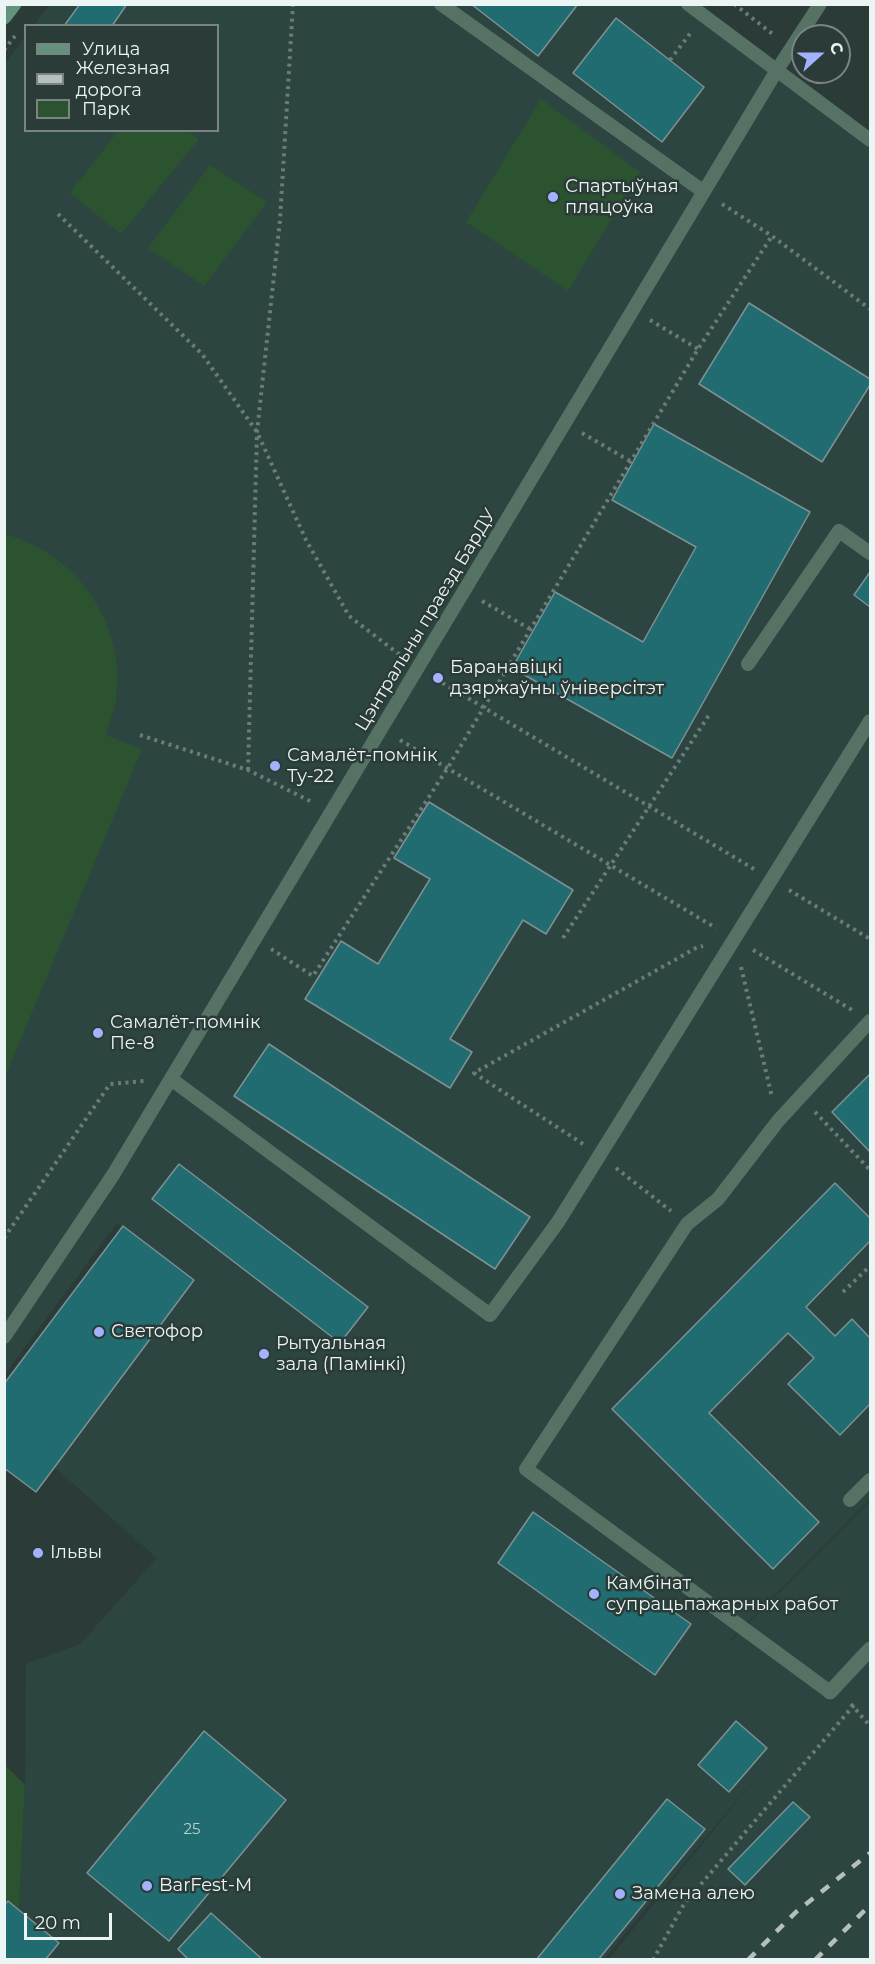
<!DOCTYPE html>
<meta charset="utf-8">
<style>
body{margin:0}
#map{position:relative;width:875px;height:1964px;overflow:hidden;background:#2b3b38;font-family:Montserrat,sans-serif}
canvas{display:block}
.frame{position:absolute;inset:0;border:6px solid #ebf5f3;pointer-events:none}
.legend{position:absolute;left:24px;top:24px;width:195px;height:108px;box-sizing:border-box;background:#2b3b38;border:2px solid #788583;margin:0;padding:8px 10px;list-style:none;font-size:18px;color:#ebf5f3}
.legend li{display:flex;align-items:center;gap:12px;height:30px}
.legend b{width:30px;border:2px solid #788583}
.north{position:absolute;left:791px;top:24px;width:60px;height:60px;box-sizing:border-box;background:#2b3b38;border:2px solid #788583;border-radius:50%;rotate:69deg;font-size:16px;font-weight:700;line-height:24px;text-align:center;color:#ebf5f3}
.north::after{content:'';display:block;margin:auto;width:21px;height:27px;background:#a2b2fd;clip-path:polygon(50% 0,100% 100%,50% 72%,0 100%)}
.scale{position:absolute;left:24px;top:1913px;width:88px;height:27px;box-sizing:border-box;border:3px solid #ebf5f3;border-top:0;padding-left:8px;font-size:18px;line-height:21px;white-space:nowrap;color:#ebf5f3;-webkit-text-stroke:4px #2b3b38;paint-order:stroke}
</style>
<div id="map">
<canvas width="875" height="1964"></canvas>
<div class="frame"></div>
<ul class="legend">
<li><b style="height:8px;background:#64937d"></b>Улица</li>
<li><b style="height:8px;background:#b5c0be"></b>Железная дорога</li>
<li><b style="height:16px;background:#2b532f"></b>Парк</li>
</ul>
<div class="north">С</div>
<div class="scale">20 m</div>
</div>
<script>
const c = document.querySelector('canvas').getContext('2d');
c.lineJoin = 'round';
function paint(path, color) { c.fillStyle = color; c.fill(path, 'evenodd'); }
function strokePath(path, color, width, dash) { c.strokeStyle = color; c.lineWidth = width; c.lineCap = dash ? 'butt' : 'round'; c.setLineDash(dash || []); c.stroke(path); }
function drawText(font, color, halo, rows, align = 'center') {
  c.font = font + ' Montserrat,sans-serif'; c.lineWidth = 5; c.setLineDash([]); c.textBaseline = 'middle'; c.strokeStyle = halo; c.fillStyle = color; for (const [text, x, y, turn = 0] of rows) {
    c.save(); c.translate(x, y); c.rotate((+turn || 0) * Math.PI / 180); c.textAlign = isNaN(turn) ? turn : align; if (halo) c.strokeText(text, 0, 0); c.fillText(text, 0, 0); c.restore();
  }
}
const built = new Path2D(`
 M50,4L697,5L870,133V1499L730,1640L731,1641L870,1501V1959H609L768,1763L604,1959H45L59,1943L19,1909L25,1785L26,1664L80,1644L157,1558L54,1467L195,1279L117,1223L5,1374L4,65L25,37L26,130H218V26L34,25Z`);
const green = new Path2D(`
 M541,99L640,172L568,291L466,222Z
 M118,131H188L199,139L121,234L70,193Z
 M210,165L267,202L204,286L148,248Z
 M5,534C77,554 126,623 116,699C114,711 109,723 106,735L142,749L5,1077Z
 M4,1764L25,1785L19,1909L5,1899Z`);
const building = new Path2D(`
 M80,4H127L112,26H64Z
 M471,4H578L538,56Z
 M616,18L704,87L662,142L573,73Z
 M749,303L870,379V385L822,462L699,384Z
 M654,424L810,512L672,758L512,668L555,592L643,642L696,547L612,500Z
 M870,572V607L854,595Z
 M429,802L573,890L546,934L523,920L450,1039L472,1052L450,1088L305,999L341,941L378,964L430,879L394,858Z
 M269,1044L530,1217L495,1269L234,1096Z
 M870,1074V1152L832,1112Z
 M179,1164L368,1307L340,1343L152,1199Z
 M835,1183L870,1218V1241L806,1307L835,1336L852,1319L870,1338V1404L840,1435L788,1384L814,1358L788,1333L709,1413L819,1522L773,1569L612,1409Z
 M123,1226L194,1280L36,1492L4,1468V1384Z
 M533,1512L691,1624L655,1675L498,1563Z
 M736,1721L767,1748L729,1792L698,1765Z
 M204,1731L286,1800L169,1941L87,1873Z
 M667,1799L705,1829L598,1960H536Z
 M793,1802L810,1817L745,1885L728,1869Z
 M8,1901L59,1943L45,1960H4V1905Z
 M211,1913L263,1960H189L178,1949Z`);
const path = new Path2D(`
 M734,4L774,35
 M4,50L15,36
 M670,60L692,31
 M722,204L772,236L870,309
 M58,214L202,354L257,432L306,540L349,616L400,655
 M650,320L698,349
 M582,433L630,461
 M482,601L530,629
 M436,679L754,869
 M140,735L248,770L312,802
 M400,740L716,928
 M248,770L257,432L280,220L293,4
 M789,890L870,939
 M563,938L709,715
 M271,949L313,976L447,769L698,349L772,236
 M753,950L852,1010
 M741,967L772,1097
 M815,1112L870,1170
 M583,1144L474,1073L696,948L703,946
 M616,1168L671,1211
 M4,1238L110,1084L144,1081
 M843,1292L870,1266
 M851,1704L870,1726
 M653,1960L684,1904L854,1705`);
const service = new Path2D(`
 M441,4L704,192
 M688,4L870,140
 M748,664L839,531L870,553
 M171,1079L490,1315L558,1222L870,721
 M4,1337L113,1175L777,70L820,4
 M850,1500L870,1480
 M830,1692L526,1469L687,1224L718,1199L778,1121L870,1021`);
const minor = new Path2D(`
 M830,1692L870,1649`);
const secondary = new Path2D(`
 M4,17L14,4`);
const rail = new Path2D(`
 M748,1960L796,1912L870,1853
 M815,1960L870,1905`);
const markers = [
 [553,197,6,"#a2b2fd"],
 [438,678,6,"#a2b2fd"],
 [275,766,6,"#a2b2fd"],
 [98,1033,6,"#a2b2fd"],
 [99,1332,6,"#a2b2fd"],
 [264,1354,6,"#a2b2fd"],
 [38,1553,6,"#a2b2fd"],
 [594,1594,6,"#a2b2fd"],
 [147,1886,6,"#a2b2fd"],
 [620,1894,6,"#a2b2fd"]
];
const numberNames = [
 ["25",192,1830]
];
const poiNames = [
 ["Спартыўная",565,187],
 ["пляцоўка",565,208],
 ["Баранавіцкі",450,668],
 ["дзяржаўны ўніверсітэт",450,689],
 ["Самалёт-помнік",287,756],
 ["Ту-22",287,777],
 ["Самалёт-помнік",110,1023],
 ["Пе-8",110,1044],
 ["Светофор",111,1332],
 ["Рытуальная",276,1344],
 ["зала (Памінкі)",276,1365],
 ["Ільвы",50,1553],
 ["Камбінат",606,1584],
 ["супрацьпажарных работ",606,1605],
 ["BarFest-M",159,1886],
 ["Замена алею",632,1894]
];
const streetNames = [
 ["Цэнтральны праезд БарДУ",426,620,-59]
];
paint(built, '#2c4541');
paint(green, '#2b532f');
paint(building, '#216c71');
strokePath(building, '#7e9192', 1.5);
strokePath(path, '#6d7b78', 4, [3, 4.5]);
strokePath(service, '#557265', 14);
strokePath(minor, '#557265', 15);
strokePath(secondary, '#64937d', 15);
strokePath(rail, '#b5c0be', 4.5, [10, 10]);
for (const [x, y, r, color] of markers) { const dot = new Path2D(); dot.arc(x, y, r, 0, 2 * Math.PI); c.fillStyle = color; c.fill(dot); strokePath(dot, '#2b3b38', 2); }
drawText('15px', '#b8d3d2', null, numberNames);
drawText('18px', '#ebf5f3', '#2b3b38', poiNames, 'left');
drawText('18px', '#ebf5f3', '#2b3b38', streetNames);
</script>
